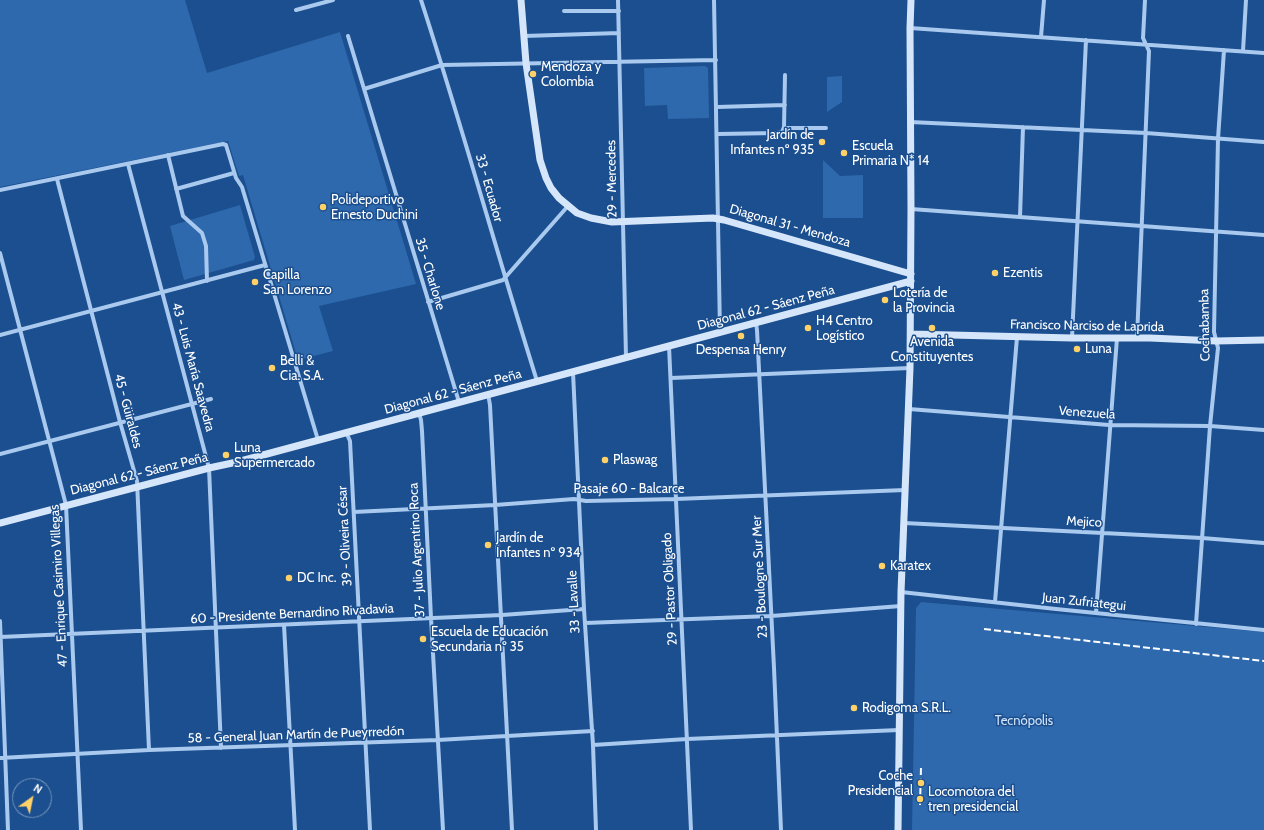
<!DOCTYPE html>
<meta charset="utf-8">
<style>
body{margin:0}
#map{position:relative;width:1264px;height:830px;overflow:hidden;background:#1b4f8f;font-family:Cabin,sans-serif}
canvas{display:block}
.north{position:absolute;left:12px;top:778px;width:40px;height:40px;box-sizing:border-box;background:#1b4f8f;border:1px solid #7695bc;border-radius:50%;rotate:33deg;font-size:11px;font-weight:700;line-height:16px;text-align:center;color:#fff}
.north::after{content:'';display:block;margin:auto;width:14px;height:18px;background:#ffd166;clip-path:polygon(50% 0,100% 100%,50% 72%,0 100%)}
</style>
<div id="map">
<canvas width="1264" height="830"></canvas>
<div class="north">N</div>
</div>
<script>
const c = document.querySelector('canvas').getContext('2d');
c.lineJoin = 'round';
function paint(path, color) { c.fillStyle = color; c.fill(path, 'evenodd'); }
function strokePath(path, color, width, dash) { c.strokeStyle = color; c.lineWidth = width; c.lineCap = dash ? 'butt' : 'round'; c.setLineDash(dash || []); c.stroke(path); }
function drawText(font, color, halo, rows, align = 'center') {
  c.font = font + ' Cabin,sans-serif'; c.lineWidth = 3; c.setLineDash([]); c.textBaseline = 'middle'; c.strokeStyle = halo; c.fillStyle = color; for (const [text, x, y, turn = 0] of rows) {
    c.save(); c.translate(x, y); c.rotate((+turn || 0) * Math.PI / 180); c.textAlign = isNaN(turn) ? turn : align; if (halo) c.strokeText(text, 0, 0); c.fillText(text, 0, 0); c.restore();
  }
}
const green = new Path2D(`
 M0,0H185L207,73L340,32L416,284L319,306L333,351L298,360L243,175L239,176L228,141L0,187Z
 M705,66L708,68L709,118L668,119L667,105L645,106L644,68Z
 M842,76V102L827,112V77Z
 M823,160L840,176L863,175V218H823Z
 M240,205L255,257L254,260L184,280L170,226Z
 M921,602L1264,632V830H912L916,608Z`);
const street = new Path2D(`
 M421,0C462,126 497,254 537,381
 M618,0L626,357
 M714,0L720,332
 M296,10L333,0
 M564,11H619
 M910,28L1264,53
 M348,36L459,402
 M524,36L619,33
 M1041,37L1044,0
 M1243,51L1246,0
 M364,89L442,65L716,60
 M717,107L785,105
 M910,122L1146,133L1264,142
 M784,128H826
 M718,134L777,133L782,132L784,127L785,75
 M168,155L183,216L202,233L206,246L207,281
 M128,164L209,468L221,748
 M57,179L120,422L137,481L149,750
 M176,189L234,173
 M0,190L223,144L226,145L236,178L242,187L318,440
 M911,209L1264,235
 M1020,217L1023,127
 M0,253L66,505L81,830
 M428,302L503,280L568,206
 M756,323L757,330L774,668L781,830
 M0,335L265,265
 M1072,338L1086,40
 M1137,338L1149,51L1143,38L1145,0
 M669,346L691,830
 M573,372L584,609L593,745L596,830
 M671,378L910,368
 M488,394L490,405L512,830
 M909,409L1109,425L1210,426L1264,430
 M419,413L421,420L422,431L431,618L443,830
 M346,432L350,441L370,830
 M0,454L211,399
 M354,512L495,505L574,499L586,501L676,499L905,490
 M904,523L1202,538L1264,543
 M901,592L1056,609L1264,630
 M995,602L1017,337
 M1096,613L1117,338
 M0,621L8,830
 M585,623L771,616L901,606
 M1196,624L1210,426L1218,348L1214,332L1218,139L1224,50
 M284,625L295,830
 M0,637L502,615L584,609
 M593,745L687,739L899,730
 M0,758L149,750L438,740L593,731`);
const secondary = new Path2D(`
 M521,0L526,63L540,160L546,178L551,188L559,198L577,213L591,218L612,222L713,218L724,220L911,274
 M911,334L1072,338H1150L1216,341L1264,340
 M0,523L209,468L237,462L911,281
 M898,830L901,592L910,368L911,209L910,28L911,0`);
const rail = new Path2D(`
 M984,629L1264,661
 M920,805L921,767`);
const markers = [
 [533,74,4,"#ffd166"],
 [822,142,4,"#ffd166"],
 [844,153,4,"#ffd166"],
 [323,207,4,"#ffd166"],
 [995,273,4,"#ffd166"],
 [255,282,4,"#ffd166"],
 [885,300,4,"#ffd166"],
 [808,328,4,"#ffd166"],
 [932,328,4,"#ffd166"],
 [741,336,4,"#ffd166"],
 [1077,349,4,"#ffd166"],
 [272,368,4,"#ffd166"],
 [226,455,4,"#ffd166"],
 [605,460,4,"#ffd166"],
 [488,545,4,"#ffd166"],
 [882,566,4,"#ffd166"],
 [289,578,4,"#ffd166"],
 [423,639,4,"#ffd166"],
 [854,708,4,"#ffd166"],
 [921,783,4,"#ffd166"],
 [920,799,4,"#ffd166"]
];
const poiNames = [
 ["Mendoza y",541,67],
 ["Colombia",541,82],
 ["Jardín de",814,135,"right"],
 ["Infantes nº 935",814,150,"right"],
 ["Escuela",852,146],
 ["Primaria N* 14",852,161],
 ["Polideportivo",331,200],
 ["Ernesto Duchini",331,215],
 ["Ezentis",1003,273],
 ["Capilla",263,275],
 ["San Lorenzo",263,290],
 ["Lotería de",893,293],
 ["la Provincia",893,308],
 ["H4 Centro",816,321],
 ["Logístico",816,336],
 ["Avenida",932,342,"center"],
 ["Constituyentes",932,357,"center"],
 ["Luna",1085,349],
 ["Despensa Henry",741,350,"center"],
 ["Belli &",280,361],
 ["Cia. S.A.",280,376],
 ["Luna",234,448],
 ["Supermercado",234,463],
 ["Plaswag",613,460],
 ["Jardín de",496,538],
 ["Infantes nº 934",496,553],
 ["Karatex",890,566],
 ["DC Inc.",297,578],
 ["Escuela de Educación",431,632],
 ["Secundaria nº 35",431,647],
 ["Rodigoma S.R.L.",862,708],
 ["Coche",913,776,"right"],
 ["Presidencial",913,791,"right"],
 ["Locomotora del",928,792],
 ["tren presidencial",928,807]
];
const streetNames = [
 ["29 - Mercedes",612,179,-91],
 ["33 - Ecuador",489,188,74],
 ["Diagonal 31 - Mendoza",790,226,16],
 ["35 - Charlone",430,274,73],
 ["Diagonal 62 - Sáenz Peña",766,308,-15],
 ["Cochabamba",1205,325,-91],
 ["Francisco Narciso de Laprida",1087,326,1],
 ["43 - Luis María Saavedra",193,367,75],
 ["Diagonal 62 - Sáenz Peña",453,392,-15],
 ["45 - Güiraldes",128,411,75],
 ["Venezuela",1087,413,4],
 ["Diagonal 62 - Sáenz Peña",139,474,-14],
 ["Pasaje 60 - Balcarce",629,489],
 ["Mejico",1084,522,3],
 ["39 - Oliveira César",345,536,-93],
 ["37 - Julio Argentino Roca",417,550,-93],
 ["23 - Boulogne Sur Mer",760,577,-93],
 ["47 - Enrique Casimiro Villegas",59,586,-93],
 ["29 - Pastor Obligado",670,589,-93],
 ["33 - Lavalle",574,602,-93],
 ["Juan Zufriategui",1084,602,6],
 ["60 - Presidente Bernardino Rivadavia",292,614,-3],
 ["58 - General Juan Martín de Pueyrredón",296,735,-2]
];
const parkNames = [
 ["Tecnópolis",1024,721]
];
paint(green, '#2e69ad');
strokePath(street, '#a9c9ee', 4);
strokePath(secondary, '#d6e6fa', 7);
strokePath(rail, '#fff', 2, [7, 3]);
for (const [x, y, r, color] of markers) { const dot = new Path2D(); dot.arc(x, y, r, 0, 2 * Math.PI); c.fillStyle = color; c.fill(dot); strokePath(dot, '#1b4f8f', 1.5); }
drawText('13px', '#fff', '#1b4f8f', poiNames, 'left');
drawText('13px', '#fff', '#1b4f8f', streetNames);
drawText('13px', '#cfe3fa', '#1b4f8f', parkNames);
</script>
